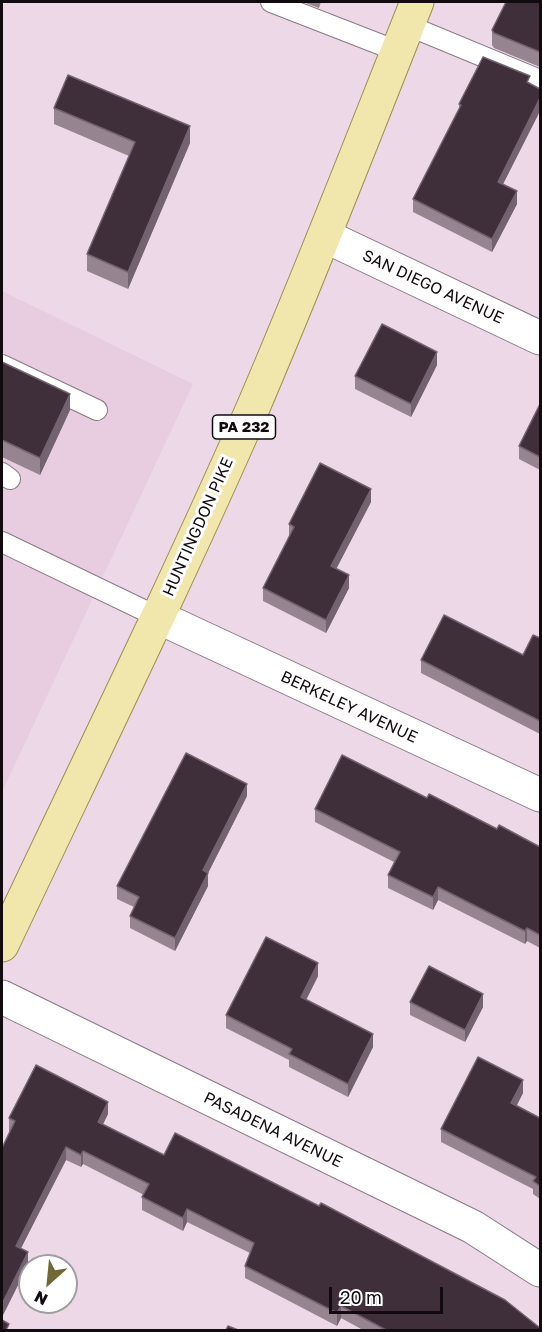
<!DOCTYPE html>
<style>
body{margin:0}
#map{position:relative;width:542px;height:1332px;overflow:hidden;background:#edd8e7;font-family:"Golos Text",sans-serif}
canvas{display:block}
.frame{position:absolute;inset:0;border:3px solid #110b10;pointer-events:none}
.north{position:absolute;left:18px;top:1254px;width:60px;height:60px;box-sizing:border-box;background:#fff;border:2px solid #a09d9f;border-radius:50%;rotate:207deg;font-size:16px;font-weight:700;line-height:24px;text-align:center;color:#110b10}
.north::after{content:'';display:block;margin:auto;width:21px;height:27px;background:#716834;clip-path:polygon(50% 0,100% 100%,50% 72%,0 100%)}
.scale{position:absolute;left:329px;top:1287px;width:114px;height:27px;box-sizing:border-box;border:3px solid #110b10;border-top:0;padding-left:8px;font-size:18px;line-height:21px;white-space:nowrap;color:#110b10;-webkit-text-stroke:4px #fff;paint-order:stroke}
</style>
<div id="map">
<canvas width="542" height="1332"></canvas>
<div class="frame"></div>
<div class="north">N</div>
<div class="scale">20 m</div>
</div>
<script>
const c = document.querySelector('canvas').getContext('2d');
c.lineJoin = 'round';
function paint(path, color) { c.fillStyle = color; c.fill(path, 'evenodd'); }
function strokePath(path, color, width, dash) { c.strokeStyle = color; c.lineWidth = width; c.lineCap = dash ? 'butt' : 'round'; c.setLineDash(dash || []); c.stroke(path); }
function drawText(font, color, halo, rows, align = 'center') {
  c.font = font + ' "Golos Text",sans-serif'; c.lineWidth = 6; c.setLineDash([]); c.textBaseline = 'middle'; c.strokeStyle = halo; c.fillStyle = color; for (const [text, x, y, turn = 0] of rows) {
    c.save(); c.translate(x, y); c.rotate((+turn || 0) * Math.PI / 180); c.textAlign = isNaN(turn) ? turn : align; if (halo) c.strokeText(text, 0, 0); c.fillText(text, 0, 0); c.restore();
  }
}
const built = new Path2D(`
 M2,291L193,384L2,792Z`);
const service = new Path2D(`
 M271,2L397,51
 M407,25L540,80
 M2,365L97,410
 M2,473L10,479
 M2,542L158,617`);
const minor = new Path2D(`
 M325,236L540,338
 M158,617L540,795
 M2,997L473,1227L540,1270`);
const primary = new Path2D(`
 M2,945C86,767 173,590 252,410C310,275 363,138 417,2`);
const wall = new Path2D(`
 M303,2H321L319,8Z
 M540,2V67L494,48L492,45V30Z
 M530,84L540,111L503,184L517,204L492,252L413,212V199L459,109V104Z
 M54,108L190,143L128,289L87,271V254L129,156L54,124Z
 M2,362L70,410L40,475L2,457Z
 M437,365L411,417L355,389V376Z
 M540,404V470L519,459V446Z
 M371,502L336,569L349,588L326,633L263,601V588L289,537V524Z
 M540,638V734L421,673V660L523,655Z
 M247,796L208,873V886L175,951L130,928V916L134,907L117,899V886Z
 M427,798L540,847V948L527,941L525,944L438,900L433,910L388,888V875L394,862L315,822V809Z
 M318,976L306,1000L373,1047L348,1097L289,1067V1060L226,1028V1015Z
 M410,1002L483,1007L465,1042L410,1015Z
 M523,1093L517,1105L540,1118V1199L533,1194V1189L441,1142V1129Z
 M108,1114L103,1124L164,1155L540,1330H363L341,1318L337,1326L245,1278V1266L250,1253L187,1222L183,1231L142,1210V1197L144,1195L83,1164L81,1167L66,1160L21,1248L28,1265L2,1317V1148L10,1131H9V1118Z`);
const shadedWall = new Path2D(`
 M540,98V111L498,194V182Z
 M190,126V143L128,289V272Z
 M517,191V204L492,252V239Z
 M437,352V365L411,417V404Z
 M70,394V410L40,475V458Z
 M371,489V502L331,579V566Z
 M349,575V588L326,633V620Z
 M247,784V796L203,883V870Z
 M208,873V886L175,951V938Z
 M438,887V900L433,910V897Z
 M527,928V941L525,944V931Z
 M318,963V976L301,1010V997Z
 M483,994V1007L465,1042V1030Z
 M373,1034V1047L348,1097V1084Z
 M523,1080V1093L511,1116V1103Z
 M108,1102V1114L98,1134V1122Z
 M66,1147V1160L16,1258V1246Z
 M83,1151V1164L81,1167V1155Z
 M187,1209V1222L183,1231V1218Z
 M28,1252V1265L2,1317V1304Z
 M341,1306V1318L337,1326V1313Z`);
const building = new Path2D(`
 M506,2H540V52L494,33L492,30Z
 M483,57L530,76L527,82L540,89V98L498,182L517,191L492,239L413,199L461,105L459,104Z
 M68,75L190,126L128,272L87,254L135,142L54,108Z
 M382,324L437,352L411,404L355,376Z
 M2,362L70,394L40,458L2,440Z
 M540,404V457L519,446Z
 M320,463L371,489L331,566L349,575L326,620L263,588L294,527L289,524Z
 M444,615L523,655L533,635L540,638V721L421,660Z
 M186,753L247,784L203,870L208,873L175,938L130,916L139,897L117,886Z
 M342,755L427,798L429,794L497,829L499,825L540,847V935L527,928L525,931L438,887L433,897L388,875L400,852L315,809Z
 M266,937L318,963L301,997L373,1034L348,1084L289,1054L292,1049L226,1015Z
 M429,966L483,994L465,1030L410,1002Z
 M478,1057L523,1080L511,1103L540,1118V1186L533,1181L536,1177L441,1129Z
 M36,1065L108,1102L98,1122L164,1155L175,1133L319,1206L321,1203L505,1300L540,1328V1330H386L341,1306L337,1313L245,1266L254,1243L187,1209L183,1218L142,1197L149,1184L83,1151L81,1155L66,1147L16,1246L28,1252L2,1304V1148L15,1121L9,1118Z
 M2,1320L9,1324L6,1330H2Z
 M228,1326L238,1330H226Z`);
const shields = [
 [244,427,63]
];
const shieldNames = [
 ["PA 232",244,427]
];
const streetNames = [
 ["SAN DIEGO AVENUE",433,287,25],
 ["HUNTINGDON PIKE",198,527,-66],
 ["BERKELEY AVENUE",349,707,25],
 ["PASADENA AVENUE",273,1130,26]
];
paint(built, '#e8cce0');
strokePath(service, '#8b7986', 22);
strokePath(minor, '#8b7986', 35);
strokePath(primary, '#9c8f50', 35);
strokePath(service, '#fff', 20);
strokePath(minor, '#fff', 33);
strokePath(primary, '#f1e6ab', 33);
paint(wall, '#968491');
paint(shadedWall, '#73626f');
paint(building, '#3f2f3b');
strokePath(building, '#73626f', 1.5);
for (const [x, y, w] of shields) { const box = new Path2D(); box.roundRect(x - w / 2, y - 12, w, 24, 4.5); c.fillStyle = '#fff'; c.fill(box); strokePath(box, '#110b10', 1.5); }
drawText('bold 15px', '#110b10', null, shieldNames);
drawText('16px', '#110b10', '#fff', streetNames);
</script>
